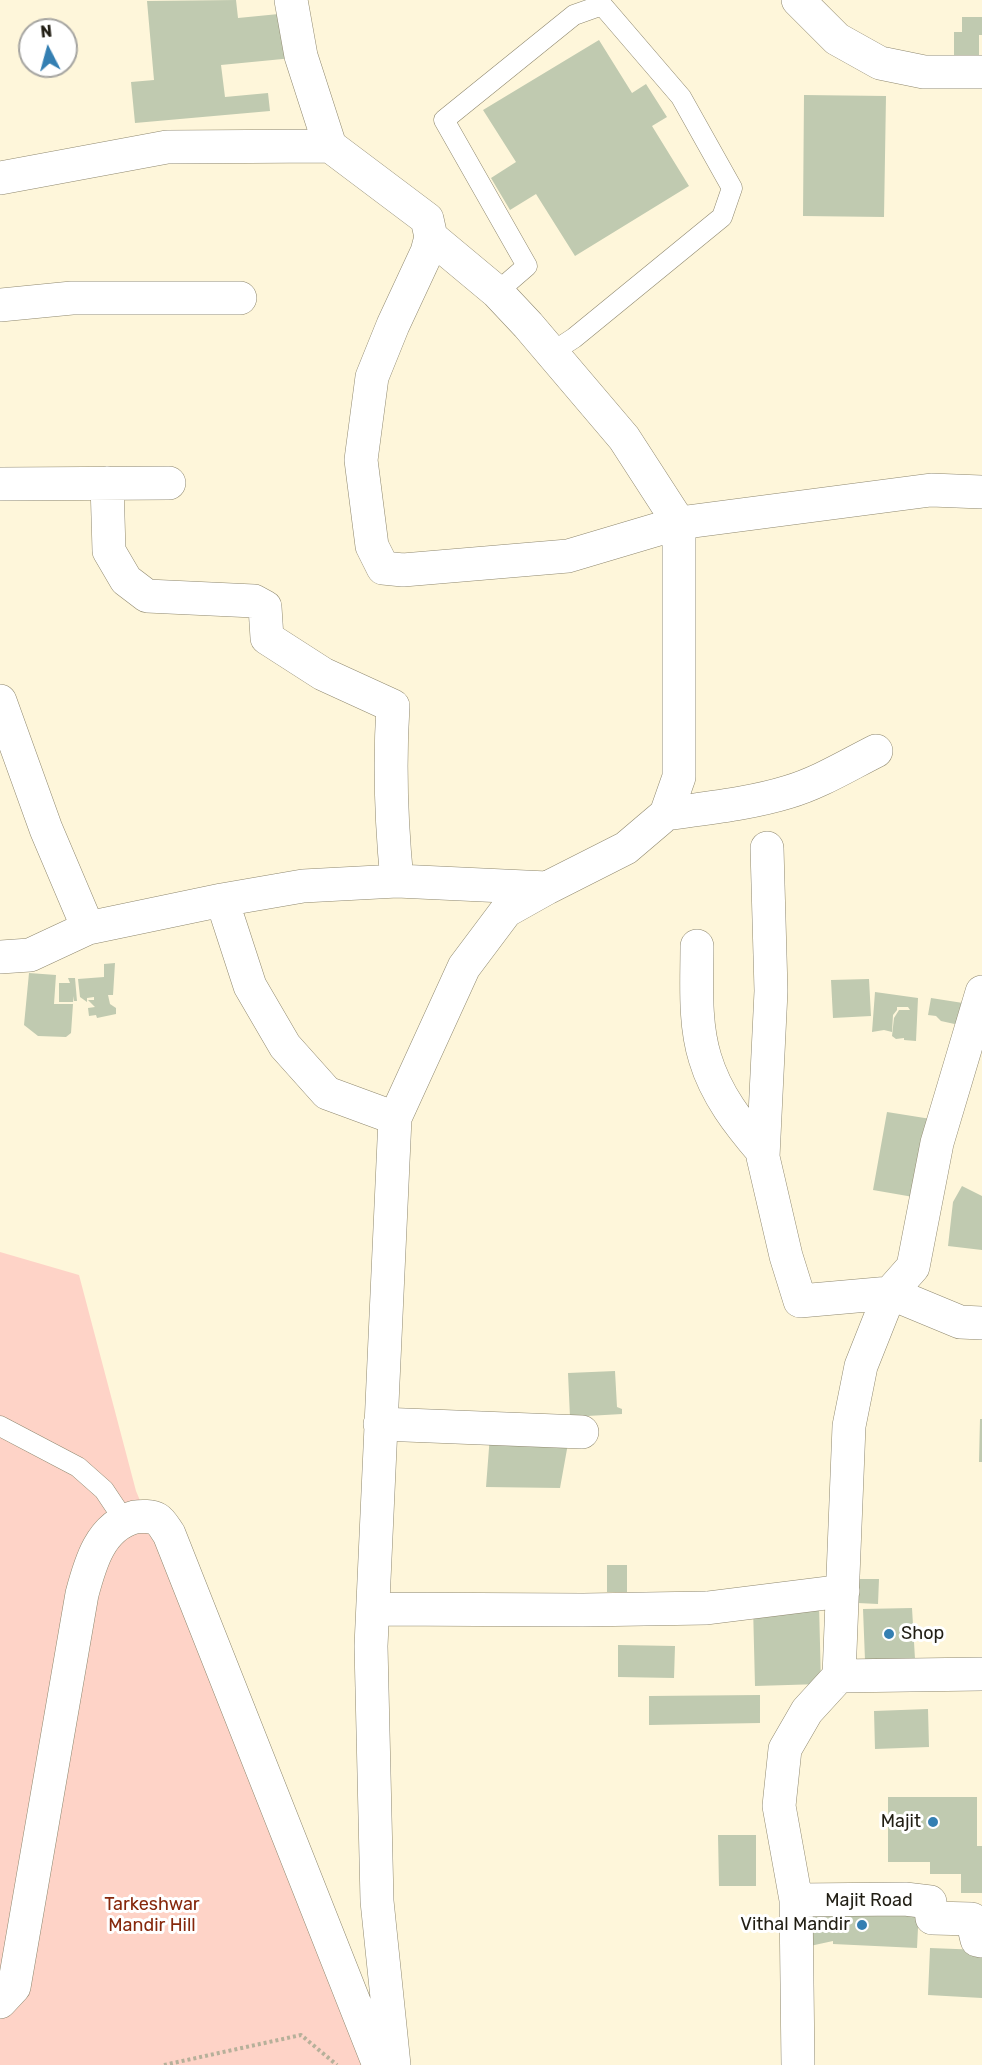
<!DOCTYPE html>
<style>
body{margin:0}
#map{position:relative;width:982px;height:2065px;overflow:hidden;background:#fef6da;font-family:Rubik,sans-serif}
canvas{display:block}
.north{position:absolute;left:18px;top:18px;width:60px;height:60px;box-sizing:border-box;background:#fff;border:2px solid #a6a5a1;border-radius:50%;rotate:354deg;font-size:16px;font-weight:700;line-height:24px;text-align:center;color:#211e14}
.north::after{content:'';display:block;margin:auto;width:21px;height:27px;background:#347fb2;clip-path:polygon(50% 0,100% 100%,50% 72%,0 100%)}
</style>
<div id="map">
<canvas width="982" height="2065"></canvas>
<div class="north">N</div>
</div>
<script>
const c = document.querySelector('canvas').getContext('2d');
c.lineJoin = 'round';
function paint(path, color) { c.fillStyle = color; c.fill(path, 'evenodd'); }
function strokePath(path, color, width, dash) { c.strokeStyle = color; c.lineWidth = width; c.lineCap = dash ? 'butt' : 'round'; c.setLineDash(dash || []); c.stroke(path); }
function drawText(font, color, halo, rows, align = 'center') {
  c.font = font + ' Rubik,sans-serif'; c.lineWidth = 6; c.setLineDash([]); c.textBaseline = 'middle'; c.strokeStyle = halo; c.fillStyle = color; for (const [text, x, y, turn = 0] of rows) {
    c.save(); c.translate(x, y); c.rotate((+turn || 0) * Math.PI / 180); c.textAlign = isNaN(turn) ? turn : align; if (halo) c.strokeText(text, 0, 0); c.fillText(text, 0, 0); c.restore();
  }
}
const green = new Path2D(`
 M0,1252L79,1275L136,1491L378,2065H0Z`);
const building = new Path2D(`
 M236,0L238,18L289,13L293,58L221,65L225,97L268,93L270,111L135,123L131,82L154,80L147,1Z
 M962,17H982V35H979V61H954V32H962Z
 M599,40L632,93L646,84L667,117L652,126L689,186L575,256L536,194L510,210L491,178L516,162L483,110Z
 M804,95L886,96L884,217L803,216Z
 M115,963L113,995H108L110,1004L116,1008V1014L97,1018L96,1015L89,1016L88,1008L95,1007L88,1000H94V997L87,998V1002L80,997L78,979L104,977V964Z
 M29,973L56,975L54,1004H73L71,1033L66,1037L38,1036L24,1025Z
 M68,978H75L77,1001H74V996L73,1002H59V983H70Z
 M869,979L871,1016L833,1018L831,980Z
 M875,992L918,998L916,1041L904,1040V1038L896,1039L892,1036L894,1018L899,1010H910L908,1007H897V1010L893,1015L892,1032L884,1030L872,1032Z
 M931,998L963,1003L959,1025L941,1021L936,1016L928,1015Z
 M887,1112L931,1119L919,1198L873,1190Z
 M962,1186L982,1196V1250L948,1246L953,1202Z
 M615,1371L617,1407L622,1409V1414L570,1417L568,1373Z
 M980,1419H982V1462H979Z
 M490,1435L569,1438L560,1488L486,1487Z
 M607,1565H627V1592H607Z
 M858,1579H879L878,1604L858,1603Z
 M819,1604L821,1684L755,1686L753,1606Z
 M912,1608L915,1659L865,1660L863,1609Z
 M618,1645L675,1646L674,1678L618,1677Z
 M760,1695V1723L649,1725V1696Z
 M928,1709L929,1747L875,1749L874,1711Z
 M888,1797H977V1846H982V1893H961V1874H930V1862H888Z
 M718,1835H756V1886H719Z
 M919,1908L917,1948L833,1944V1941L810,1946L812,1914Z
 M930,1948L982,1950V1998L928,1995Z`);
const path = new Path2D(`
 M164,2065L301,2035L337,2065`);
const service = new Path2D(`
 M497,292L527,266L444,120L574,15L602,5L681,97L732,188L722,217L574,338L551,353
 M0,1426L78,1467L104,1490L124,1520`);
const minor = new Path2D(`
 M291,0L301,56L330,146
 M798,0L837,39L880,63L924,72H982
 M0,178L167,147L330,146L427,219L431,237L497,292L528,325L624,438L679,523L931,490L982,492
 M0,305L72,298H240
 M107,483L109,551L126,580L147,596L254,601L265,607L267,638L323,674L393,706C389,768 391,820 397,881
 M0,484L169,483
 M0,701L46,829L88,928
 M666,814C706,808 749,804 788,792C819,783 848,765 876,751
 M767,848L771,991L763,1157L786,1256L800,1301L890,1293L960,1322L982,1323
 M222,900L250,986L285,1046L327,1093L395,1118
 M697,946C697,982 694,1023 705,1058C716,1095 739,1124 763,1152
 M0,957L30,955L88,928L222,900L303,886L397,881L547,888
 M380,1424L582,1432
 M373,1609L583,1610L707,1608L843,1591
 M839,1676L982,1674
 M796,1900L905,1899L930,1902L932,1918L972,1919L977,1940L982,1941
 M0,2002L14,1987L82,1594C90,1564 100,1526 135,1517C141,1516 152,1516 157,1519C162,1522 166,1530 169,1534L379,2065
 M394,2065L377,1901L371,1646L395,1118L464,967L506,911L547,888L626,848L666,814L679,777V523L568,556L403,570L383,568L372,546L361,460L372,377L393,325L427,252L431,237
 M798,2065L796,1900L779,1806L785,1749L807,1711L839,1676L849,1426L861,1366L890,1293L913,1267L937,1143L982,992`);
const markers = [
 [889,1634,6,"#347fb2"],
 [933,1822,6,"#347fb2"],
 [862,1925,6,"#347fb2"]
];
const poiNames = [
 ["Shop",901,1634,"left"],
 ["Majit",921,1822],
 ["Vithal Mandir",850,1925]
];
const streetNames = [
 ["Majit Road",869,1901]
];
const parkNames = [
 ["Tarkeshwar",152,1905],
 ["Mandir Hill",152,1926]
];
paint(green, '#fed3c7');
paint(building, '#c0cab0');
strokePath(service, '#8f886f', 21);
strokePath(minor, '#8f886f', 34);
strokePath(path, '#b6b09a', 4, [3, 3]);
strokePath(service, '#fff', 20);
strokePath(minor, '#fff', 33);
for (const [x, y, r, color] of markers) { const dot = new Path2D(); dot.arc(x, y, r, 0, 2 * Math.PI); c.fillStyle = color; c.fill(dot); strokePath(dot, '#fff', 2); }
drawText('18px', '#211e14', '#fff', poiNames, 'right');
drawText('18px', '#211e14', '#fff', streetNames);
drawText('18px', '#86280c', '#fff', parkNames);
</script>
